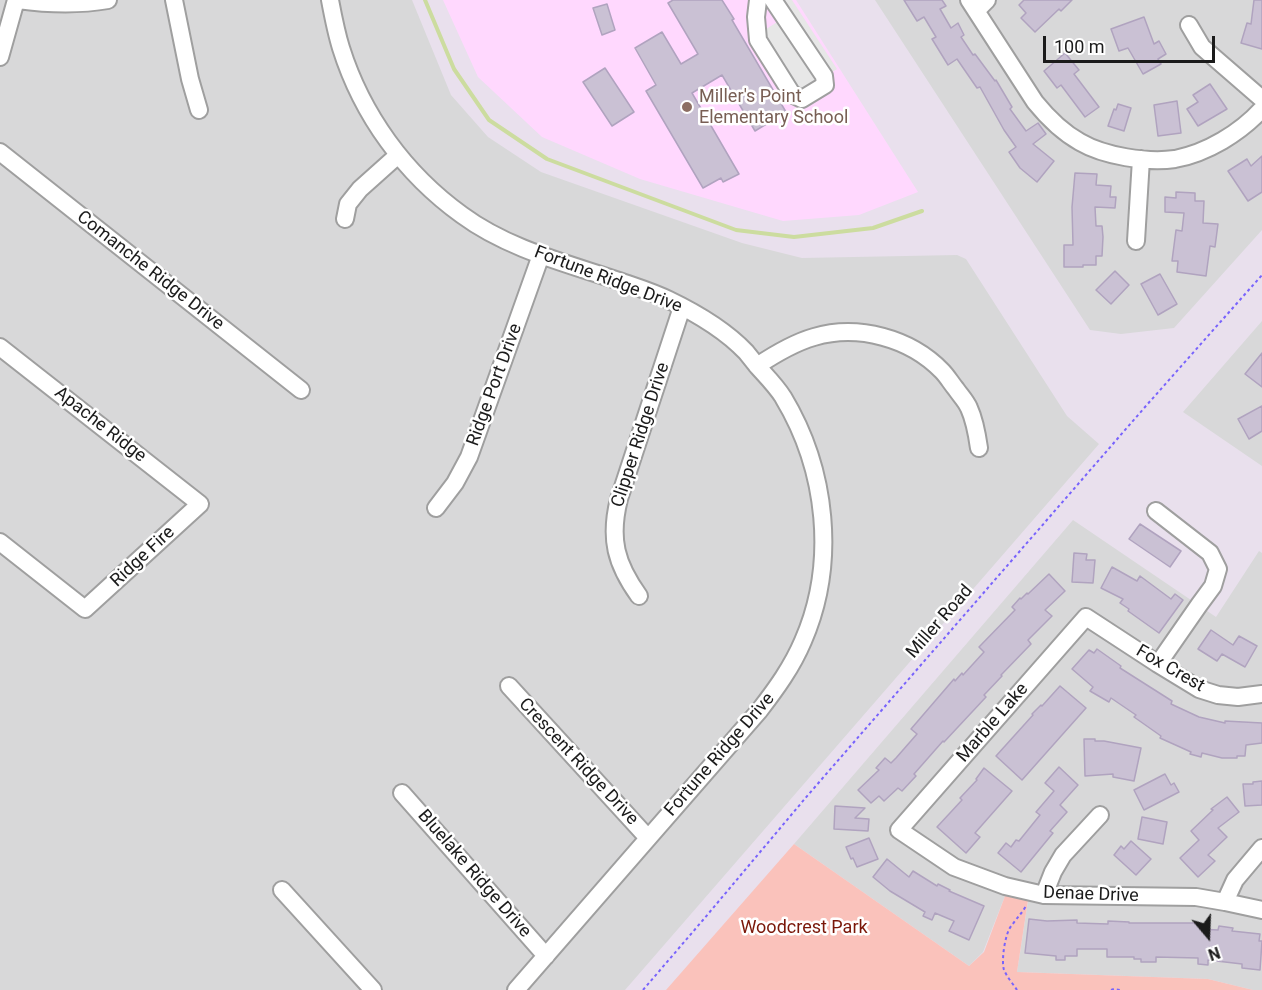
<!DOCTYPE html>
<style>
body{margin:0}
#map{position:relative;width:1262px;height:990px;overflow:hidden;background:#e9e0ed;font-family:Roboto,sans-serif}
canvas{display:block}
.north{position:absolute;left:1178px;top:906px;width:60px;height:60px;-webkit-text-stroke:4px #fff;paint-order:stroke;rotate:161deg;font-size:16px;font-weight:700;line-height:24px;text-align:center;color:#1b1b1b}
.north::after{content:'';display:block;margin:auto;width:21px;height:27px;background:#1b1b1b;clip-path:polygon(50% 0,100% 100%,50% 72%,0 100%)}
.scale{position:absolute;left:1043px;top:36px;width:172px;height:27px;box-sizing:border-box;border:3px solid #1b1b1b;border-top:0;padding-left:8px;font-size:18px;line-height:21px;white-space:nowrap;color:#1b1b1b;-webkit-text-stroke:4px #fff;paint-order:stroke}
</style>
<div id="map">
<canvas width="1262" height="990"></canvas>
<div class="north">N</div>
<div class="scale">100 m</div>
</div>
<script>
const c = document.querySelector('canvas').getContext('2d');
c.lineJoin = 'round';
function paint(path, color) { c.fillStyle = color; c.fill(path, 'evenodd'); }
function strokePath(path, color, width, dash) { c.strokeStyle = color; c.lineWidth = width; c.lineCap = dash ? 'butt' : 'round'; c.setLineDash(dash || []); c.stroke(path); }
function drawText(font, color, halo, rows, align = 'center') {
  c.font = font + ' Roboto,sans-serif'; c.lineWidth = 5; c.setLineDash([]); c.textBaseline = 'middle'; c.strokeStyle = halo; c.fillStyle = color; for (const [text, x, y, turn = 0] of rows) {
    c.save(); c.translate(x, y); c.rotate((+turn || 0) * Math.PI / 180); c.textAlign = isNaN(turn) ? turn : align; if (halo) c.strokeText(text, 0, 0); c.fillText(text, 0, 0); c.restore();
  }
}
const residential = new Path2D(`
 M0,0H412L451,95L488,137L541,172L742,243L802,258L957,255L966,259L1067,416L1099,444L625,990H0Z
 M875,0H1262V230L1174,328L1121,334L1090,330Z
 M1262,321V466L1183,412Z
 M1073,520L1216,617L1259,551L1262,553V990H1253L1208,979L1017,972L1028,901L1005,896L983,952L969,966L794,844Z`);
const education = new Path2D(`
 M443,0H796L918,192L859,215L783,221L640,179L542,137L478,77Z`);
const park = new Path2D(`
 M794,844L969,966L984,952L1005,896L1028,900L1017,972L1208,979L1253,990H666Z`);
const parking = new Path2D(`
 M778,0H792L837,69L799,93L760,33L788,15Z`);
const stream = new Path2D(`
 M425,0L454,69L489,120L547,159L736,230L794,237L873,228L922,211`);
const building = new Path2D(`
 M673,0H722L734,19L732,20L786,112L755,131L722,75L692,93L739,174L723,182L721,178L703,188L646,91L656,85L635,48L662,32L681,64L698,54L668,3Z
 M904,0H942L946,6L940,9L951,28L958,23L964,35L961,37L973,55L975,54L995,81L996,80L1012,107L1010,109L1026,131L1038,123L1046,134L1033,144L1054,161L1037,182L1020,168L1009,152L1016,147L1004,130L980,87L977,88L957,59L948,65L932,39L936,37L924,17L917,21Z
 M1024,0H1072L1061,11L1059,9L1035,32L1021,18L1026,13L1019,5Z
 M1254,0H1262V49L1241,43L1247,23L1251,24Z
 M607,4L615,30L602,35L593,8Z
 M1144,17L1154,44L1159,41L1166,54L1158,59L1161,64L1143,74L1128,48L1119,51L1111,29Z
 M1065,53L1079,70L1074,74L1099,107L1085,117L1061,85L1057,88L1044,71Z
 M605,68L634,112L612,126L583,82Z
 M1210,84L1227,109L1198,126L1187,109L1198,102L1193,95Z
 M1177,101L1181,133L1158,136L1154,105Z
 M1118,104L1131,108L1124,131L1108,126L1114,109L1116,110Z
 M1262,156V192L1248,201L1228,171L1247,159L1251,166Z
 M1075,173L1097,174L1096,185L1111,186L1110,197H1116L1115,208L1095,207L1096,226H1102L1103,237L1102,256H1096V265H1083V267H1064V245H1073L1072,207Z
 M1176,192L1195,193V201H1204L1203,223L1218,224L1215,247L1210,246L1206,276L1177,272L1178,261H1172L1176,230L1182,231L1184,213L1165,212V197L1176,198Z
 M1115,271L1129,285L1111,304L1096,290Z
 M1160,274L1177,304L1158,315L1141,284Z
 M1262,353V387L1245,374Z
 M1262,406V431L1249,439L1238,419Z
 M1140,524L1181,551L1170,567L1129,539Z
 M1074,553L1087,554L1086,560H1095L1093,583L1072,582Z
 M1112,567L1137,581L1140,576L1171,599L1175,594L1183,600L1159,633L1128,611L1129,609L1120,603L1123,599L1101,588Z
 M1049,574L1065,591L1045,610L1052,616L1028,640L1031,644L1001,675L1002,676L984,695L986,697L944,742L943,741L914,774L916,776L902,791L898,788L884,801L879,796L871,803L858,790L879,770L876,768L885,758L891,763L896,758L917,734L911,729L954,679L955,681L962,673L963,675L984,652L979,647L1015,610L1012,607L1020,598L1021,599L1027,593L1028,594Z
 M1211,630L1233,645L1239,636L1257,646L1245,667L1222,654L1217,661L1198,649Z
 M1097,649L1121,666L1120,668L1172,701L1171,704L1199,717L1225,723V721L1262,723V743L1246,745L1245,756H1237V758H1222L1202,753L1201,757L1190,754L1191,752L1160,738L1161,736L1134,717L1136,715L1111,698L1109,702L1090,691L1093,687L1072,669L1089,650L1094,653Z
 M1060,686L1086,708L1022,780L996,756L1033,715L1032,714L1041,705L1042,706Z
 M1084,739H1095V741H1104L1141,748L1134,781L1113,777V774L1085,776Z
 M1059,767L1078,785L1060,805L1067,812L1050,831L1053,833L1021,872L998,853L1006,843L1011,847L1016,840L1019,841L1040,815L1036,812L1054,791L1045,783Z
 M984,768L1012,791L975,833L980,837L966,853L937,827L962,800L960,798L977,780L976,779Z
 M1165,774L1171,785L1174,783L1179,792L1144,810L1134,790Z
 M1262,781V805L1245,806L1243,784H1253V782Z
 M1227,797L1239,812L1218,828L1227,837L1208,855L1215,861L1198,877L1180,858L1199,840L1191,831L1213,810L1211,809Z
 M835,806L865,808L855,818L869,819L868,831L834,829Z
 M1142,817L1167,822L1163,844L1138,839Z
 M869,838L878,859L857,867L853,858L851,859L846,847Z
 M1131,841L1151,859L1136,875L1114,855L1121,846L1124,849Z
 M887,859L909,877L913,871L937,886L938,884L950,890L949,891L984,906L969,940L949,931L954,921L935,913L932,920L923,916L925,912L890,891L873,877Z
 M1029,919L1047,921L1077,920V923L1108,924V921L1129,922V923H1200V929L1218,930L1219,926L1233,928L1232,931L1260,934L1259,941H1262L1260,970L1242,968V964L1208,960V965L1198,964V958L1156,957V962H1141V959H1134V957H1107V949H1077V956H1065V960H1056V956L1025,953Z`);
const path = new Path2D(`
 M643,990L703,920L808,795L1145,407L1262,275
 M1017,990C1013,984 1007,977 1004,970C1001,961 1005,932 1012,925C1017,918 1022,913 1026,906
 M1111,990L1114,989L1120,990`);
const minor = new Path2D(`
 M18,0C47,4 79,5 108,0
 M174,0L190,79L199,110
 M330,0C333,16 336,32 341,48C362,115 405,174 462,215C508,249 566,263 619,281C636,287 653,292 669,300C696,313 725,330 746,352C750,357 754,362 758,367C767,377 776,386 783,397C827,470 837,563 803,641C792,667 776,689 759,711L516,990
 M758,0L756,17L758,40L792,94L802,99L825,85L824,76L773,0
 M969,0L1035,102C1048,118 1062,132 1080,142C1104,156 1147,163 1175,159C1207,153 1240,133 1262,109
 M976,11L987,0
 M1189,25L1202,47L1262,99
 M0,57L16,0
 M0,152L301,390
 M345,219L348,204L360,189L398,155
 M1136,241L1141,159
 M0,347L200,504L85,609L0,542
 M757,366C775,354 793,343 814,337C858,324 910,338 942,371C947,376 951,383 956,389C960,395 966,401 969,408C975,421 977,434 979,448
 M436,508L455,483L469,457L541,255
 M1156,511L1210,553L1218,569L1213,586L1199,605L1158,664
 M639,596C616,564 609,539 619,499L682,307
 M509,686L648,838
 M1262,694L1238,697L1218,695L1199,689L1158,664L1086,617L899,830L954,867L1005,886L1044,895L1196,897L1225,902L1262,910
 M402,793L546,956
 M282,890L373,990
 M1044,895L1053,872L1063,855L1100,815
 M1225,902L1235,880L1262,848`);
const markers = [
 [687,107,6,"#8d6e63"]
];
const educationNames = [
 ["Miller's Point",699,97],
 ["Elementary School",699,118]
];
const streetNames = [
 ["Comanche Ridge Drive",150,271,38],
 ["Fortune Ridge Drive",608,280,21],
 ["Ridge Port Drive",495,385,-70],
 ["Apache Ridge",100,425,38],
 ["Clipper Ridge Drive",641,435,-72],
 ["Ridge Fire",143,557,-43],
 ["Miller Road",940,622,-49],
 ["Fox Crest",1170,669,30],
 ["Marble Lake",993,723,-49],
 ["Fortune Ridge Drive",720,755,-49],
 ["Crescent Ridge Drive",578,762,47],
 ["Bluelake Ridge Drive",474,874,49],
 ["Denae Drive",1091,895,2]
];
const parkNames = [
 ["Woodcrest Park",804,928]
];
paint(residential, '#d8d8d9');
paint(education, '#ffd8fe');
paint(park, '#fac2bb');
paint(parking, '#e7e7e7');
strokePath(stream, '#ccdc9f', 4);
paint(building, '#cac1d4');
strokePath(building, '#b0a3bf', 1.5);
strokePath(minor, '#9f9f9f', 20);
strokePath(path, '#7863fc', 2, [3, 3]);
strokePath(minor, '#fff', 16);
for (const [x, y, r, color] of markers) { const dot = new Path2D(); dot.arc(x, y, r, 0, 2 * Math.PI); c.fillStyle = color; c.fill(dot); strokePath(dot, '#fff', 2); }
drawText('18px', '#785e54', '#fff', educationNames, 'left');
drawText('18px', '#1b1b1b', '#fff', streetNames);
drawText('18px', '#7a1709', '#fff', parkNames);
</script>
